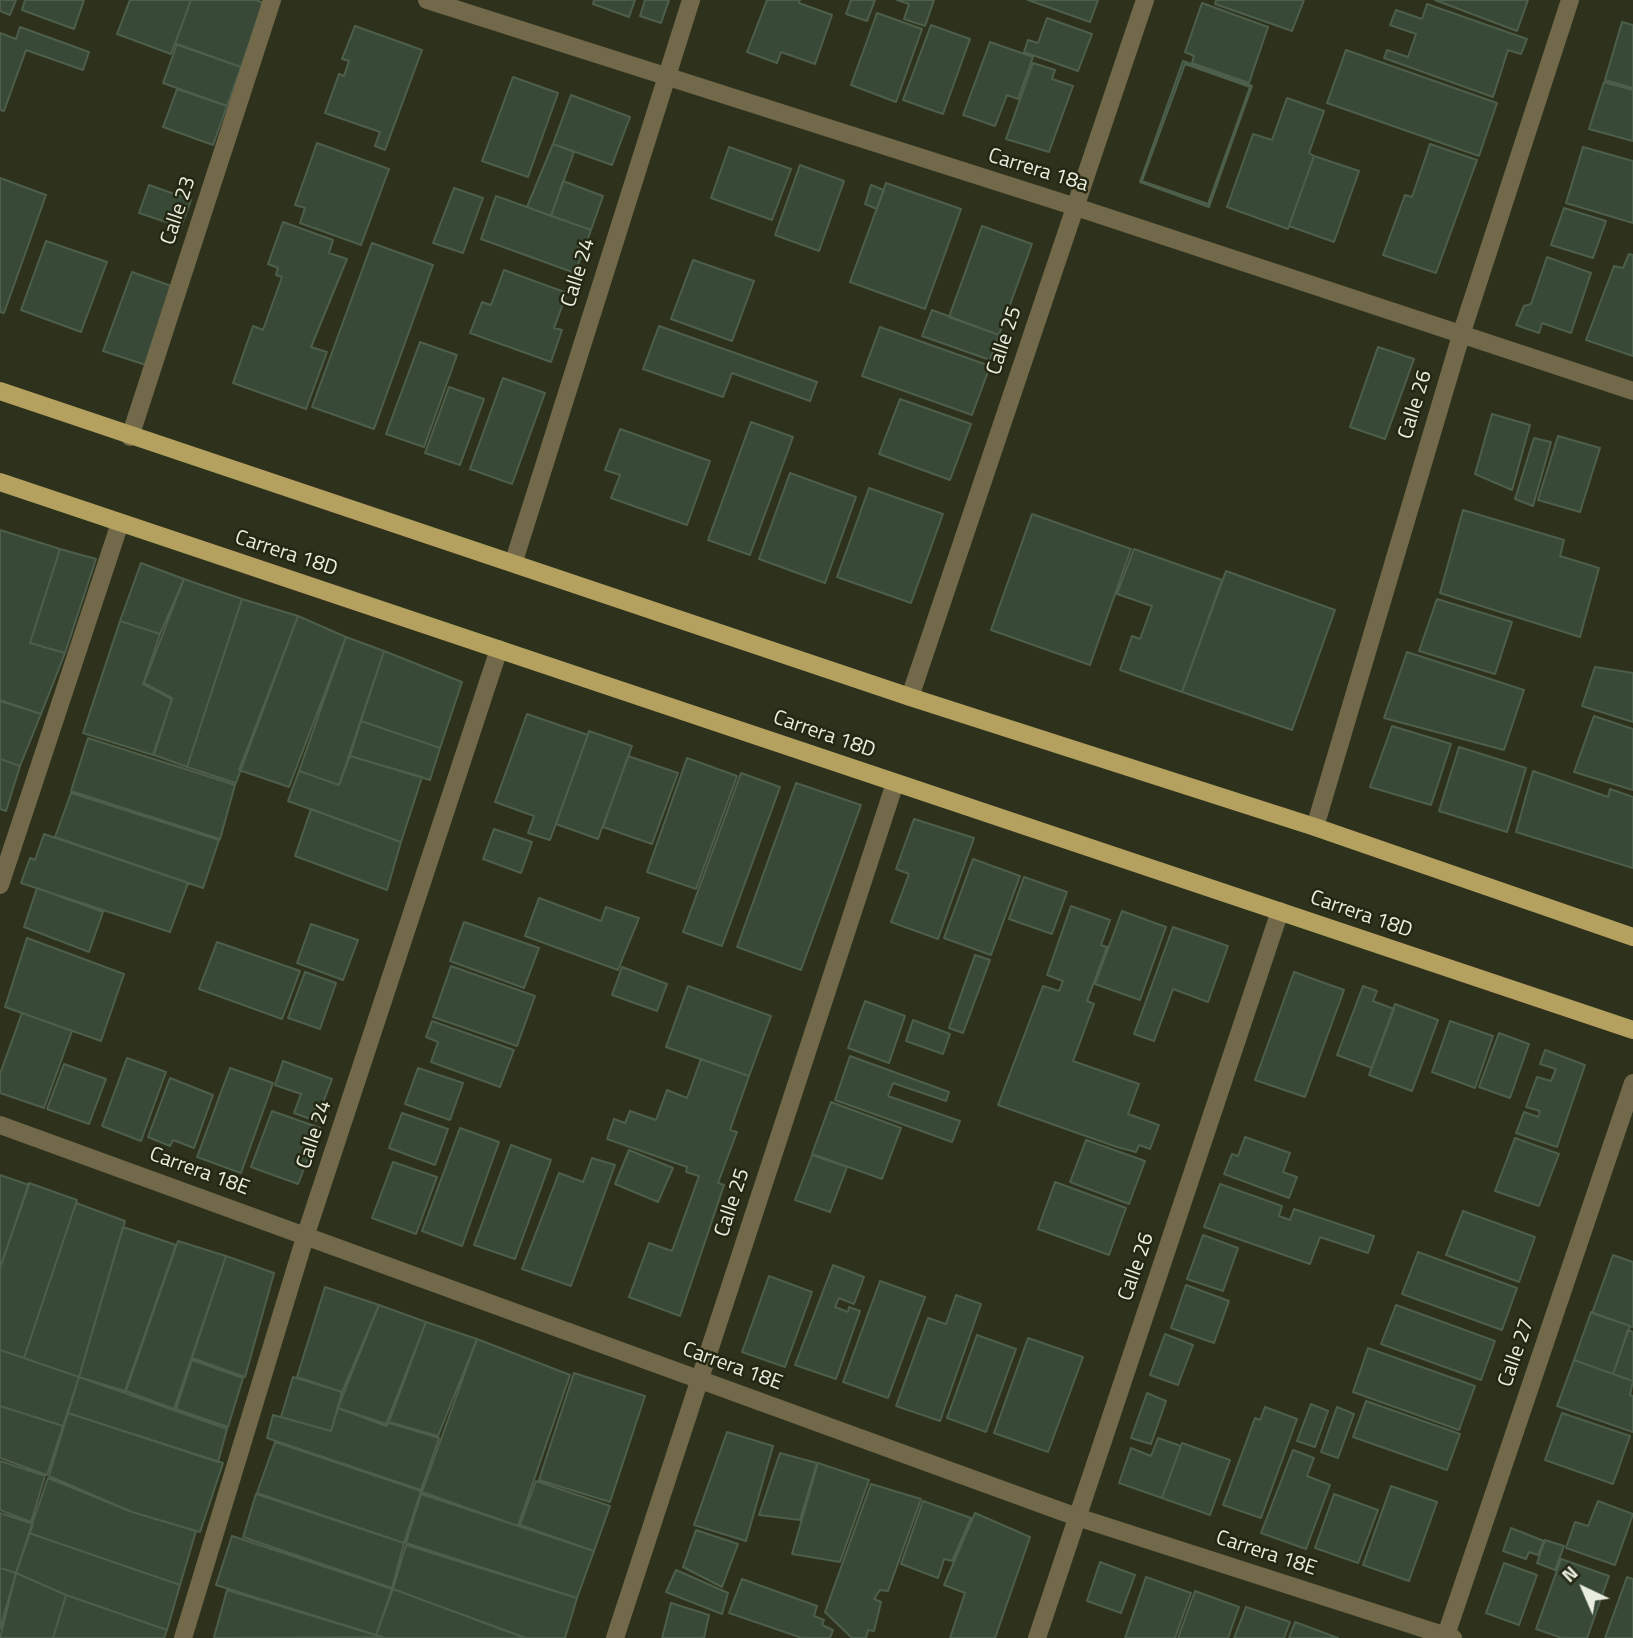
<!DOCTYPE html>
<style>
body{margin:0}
#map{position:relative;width:1633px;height:1638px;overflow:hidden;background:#2e321d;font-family:"Titillium Web",sans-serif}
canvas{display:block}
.north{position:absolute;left:1549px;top:1554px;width:70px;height:70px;-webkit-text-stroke:5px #242813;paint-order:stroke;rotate:316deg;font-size:19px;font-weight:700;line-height:28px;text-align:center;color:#e9eddf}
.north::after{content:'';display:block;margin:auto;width:24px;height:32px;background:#e9eddf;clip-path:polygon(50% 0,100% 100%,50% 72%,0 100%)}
</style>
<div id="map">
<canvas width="1633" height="1638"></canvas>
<div class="north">N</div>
</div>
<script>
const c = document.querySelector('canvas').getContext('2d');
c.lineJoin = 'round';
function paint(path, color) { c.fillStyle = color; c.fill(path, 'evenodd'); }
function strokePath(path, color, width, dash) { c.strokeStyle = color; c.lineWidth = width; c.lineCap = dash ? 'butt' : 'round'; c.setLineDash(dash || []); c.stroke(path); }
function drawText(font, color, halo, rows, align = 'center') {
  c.font = font + ' "Titillium Web",sans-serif'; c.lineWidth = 5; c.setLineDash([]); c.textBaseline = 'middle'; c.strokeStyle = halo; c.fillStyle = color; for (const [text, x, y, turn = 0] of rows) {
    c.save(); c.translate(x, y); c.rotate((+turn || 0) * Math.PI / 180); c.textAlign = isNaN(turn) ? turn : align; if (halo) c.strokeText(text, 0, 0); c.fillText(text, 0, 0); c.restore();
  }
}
const building = new Path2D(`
 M0,0H16L10,15L0,11Z
 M25,0H84L74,29L22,10Z
 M130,0H191L171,54L117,34Z
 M191,0H256L264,3L241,67L175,44Z
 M594,0H635L629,17L593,4Z
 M645,0H669L661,23L640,16Z
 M767,0H800L799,3L832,15L815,64L781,52L777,63L747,52Z
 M851,0H875L867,21L846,14Z
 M897,0H934L925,26L904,19L909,4Z
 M1028,0H1098L1090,22Z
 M1216,0H1304L1292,31L1215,4Z
 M1435,0H1528L1517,31Z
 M1202,3L1268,27L1249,83L1192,63L1194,56L1185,52Z
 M1427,4L1527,39L1521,54L1508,50L1493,97L1384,58L1387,50L1408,57L1416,34L1390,25L1396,10L1422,19Z
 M877,13L922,29L896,102L851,85Z
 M1047,18L1092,34L1078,71L1024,52L1028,40L1038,43Z
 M1622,22L1633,25V88L1605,80Z
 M931,25L970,39L943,114L903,100Z
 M355,26L422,50L385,150L375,146L380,132L325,113L339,74L344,76L349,61L342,59Z
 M20,27L89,52L83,70L26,50L4,111L0,110V33L16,39Z
 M990,42L1033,57L1018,99L1007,95L995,126L963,115Z
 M177,44L241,67L227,106L163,83Z
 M1346,50L1497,103L1479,156L1327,103Z
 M1183,61L1252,86L1209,207L1140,182ZM1185,64L1250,87L1208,204L1142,181Z
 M1033,63L1055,70L1052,79L1073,86L1049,152L1006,139Z
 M513,77L558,93L528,177L482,161Z
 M1604,82L1633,90V141L1589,129Z
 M177,89L227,106L213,145L163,127Z
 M571,95L630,117L612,165L553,144Z
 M1287,98L1324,111L1309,153L1314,156L1288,229L1227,207L1253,134L1272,140Z
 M317,143L389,169L361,245L300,223L305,208L295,205Z
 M553,144L574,152L551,216L527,207Z
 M1430,144L1477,160L1436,273L1383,255L1405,195L1412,197Z
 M729,147L791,169L772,220L711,198Z
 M1583,147L1633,161V223L1566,203Z
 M1314,156L1359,171L1334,242L1289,226Z
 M800,165L844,181L819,251L775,235Z
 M0,178L46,195L4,313L0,312Z
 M563,181L603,196L591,230L551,216Z
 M886,183L961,209L925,309L850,282Z
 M149,185L191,200L181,227L139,213Z
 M871,185L884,190L877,209L865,204Z
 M454,188L483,198L463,253L433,243Z
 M496,196L591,230L575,273L481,239Z
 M1564,208L1606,221L1593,258L1551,245Z
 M283,222L333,240L329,253L347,259L311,347L327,352L306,409L233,383L253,326L263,330L282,277L276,275L278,268L268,264Z
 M982,226L1032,244L999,335L949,317Z
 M46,241L107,262L81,332L21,310Z
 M372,243L433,265L374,429L312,407Z
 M1629,254L1633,255V356L1586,340L1614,266L1623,268Z
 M1547,257L1591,273L1571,333L1542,323L1539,333L1516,325L1524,306L1531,304Z
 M693,260L754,281L732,341L671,319Z
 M504,270L567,293L554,328L562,330L551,362L470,333L482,302L491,305Z
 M132,272L177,288L149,366L103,351Z
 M932,310L999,335L990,360L922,336Z
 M659,326L817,382L810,401L732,373L723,397L643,369Z
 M880,327L990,366L972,415L862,376Z
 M420,342L457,355L424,447L386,434Z
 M1378,347L1414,359L1385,439L1350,427Z
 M503,378L545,393L512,484L470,469Z
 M449,387L484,399L460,465L425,453Z
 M900,399L971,424L950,480L879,454Z
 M1492,414L1530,425L1512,490L1475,474Z
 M751,422L793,437L750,555L708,540Z
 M620,429L710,461L687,525L611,498L620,475L605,470Z
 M1558,436L1600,448L1580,512L1538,500Z
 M1534,438L1551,442L1533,506L1515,499Z
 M790,473L856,497L825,583L759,559Z
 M869,488L943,514L911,603L837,577Z
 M1463,510L1564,540L1560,556L1599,568L1580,637L1440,593Z
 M1032,514L1131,549L1090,665L991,630Z
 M0,530L60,549L30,643L65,653L41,714L0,700Z
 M60,549L96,559L65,653L30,643Z
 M1134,549L1222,580L1182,692L1120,670L1132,636L1140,639L1152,606L1117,594Z
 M141,563L184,579L160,634L120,621Z
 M1226,571L1335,610L1292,730L1182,692Z
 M184,579L242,599L187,767L154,755L172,698L144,683Z
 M242,599L298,616L236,783L187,767Z
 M1437,599L1512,622L1495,674L1419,651Z
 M298,616L346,637L289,787L239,770Z
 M120,621L160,634L143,684L172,699L153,755L83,733Z
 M346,637L384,651L339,785L299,771Z
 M384,651L462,682L440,748L361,721Z
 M1407,652L1524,690L1504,750L1384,718Z
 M1595,667L1633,673V722L1582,706Z
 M0,701L41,714L20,766L0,759Z
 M527,714L588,735L550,840L528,833L534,816L495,802Z
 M1594,716L1633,729V790L1574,772Z
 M361,721L440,748L430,780L350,756Z
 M1392,726L1451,744L1431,805L1370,787Z
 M589,731L632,746L598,839L556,824Z
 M88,738L235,785L220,839L71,791Z
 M1459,747L1526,768L1507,832L1439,811Z
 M350,756L422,777L401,842L288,801L299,771L339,785Z
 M628,756L678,773L652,844L603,827Z
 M687,758L737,776L696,889L647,872Z
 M0,759L20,766L6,811L0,809Z
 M1533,771L1608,797L1610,789L1633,797V868L1516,832Z
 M741,773L780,787L722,946L683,932Z
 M796,783L861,805L801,970L737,947Z
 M71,793L219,840L203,888L55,837Z
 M311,809L401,842L387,890L295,856Z
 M914,819L974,838L938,939L891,922L909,874L896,869Z
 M494,829L532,842L521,873L483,859Z
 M44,834L188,883L170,932L21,883L30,858L35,860Z
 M973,859L1020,876L991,955L944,938Z
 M1024,877L1067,892L1052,934L1009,919Z
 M37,888L103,912L89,952L24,927Z
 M539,898L601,921L606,907L639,918L618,970L525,936Z
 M1071,906L1110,920L1101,945L1107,947L1087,1001L1094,1004L1073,1061L1139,1084L1128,1114L1159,1125L1150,1149L1139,1145L1136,1152L1117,1147L998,1105L1043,986L1059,991L1063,981L1047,975Z
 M1122,911L1166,927L1140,1000L1095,984Z
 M464,922L539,948L524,988L450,961Z
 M311,924L358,940L343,980L297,963Z
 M1173,927L1228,946L1208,1002L1173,989L1154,1041L1134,1034Z
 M27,938L124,974L101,1041L5,1007Z
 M217,942L300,971L282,1019L199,989Z
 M975,955L990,960L963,1033L949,1028Z
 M451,966L535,996L517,1046L433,1017Z
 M622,967L667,984L657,1011L612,995Z
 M305,972L336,983L320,1029L288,1018Z
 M1294,972L1344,990L1305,1097L1255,1080Z
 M688,986L771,1016L749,1076L666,1047Z
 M1363,986L1377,991L1373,1001L1394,1009L1372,1068L1337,1055Z
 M865,1001L905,1016L889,1063L848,1048Z
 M1395,1004L1438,1020L1412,1091L1369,1075Z
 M22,1013L72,1031L44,1108L0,1093V1074Z
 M913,1020L950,1034L943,1054L906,1041Z
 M432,1021L514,1050L500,1087L431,1062L438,1042L426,1037Z
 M1450,1021L1493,1036L1475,1088L1432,1072Z
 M1499,1033L1529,1044L1510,1098L1479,1087Z
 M1545,1050L1585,1065L1557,1147L1516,1133L1524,1112L1538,1117L1540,1111L1526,1107L1537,1077L1551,1081L1556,1069L1540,1064Z
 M850,1056L949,1092L946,1101L893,1083L888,1096L960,1121L952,1142L835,1100Z
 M127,1058L166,1072L141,1141L102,1126Z
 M701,1059L749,1076L730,1130L737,1132L718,1183L724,1185L680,1316L629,1297L649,1243L672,1251L699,1176L686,1172L687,1167L607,1139L614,1119L625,1123L630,1111L656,1120L667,1090L687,1098Z
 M283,1061L332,1079L316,1121L294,1113L301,1094L275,1085Z
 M64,1064L106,1079L89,1124L47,1109Z
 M230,1068L273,1083L241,1173L197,1157Z
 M418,1068L463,1083L450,1120L405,1104Z
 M170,1078L213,1095L194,1148L173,1140L170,1146L148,1137Z
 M831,1102L901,1128L882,1179L812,1154Z
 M272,1111L320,1128L298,1184L251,1167Z
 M402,1113L448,1129L435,1165L389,1148Z
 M460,1128L499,1142L462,1246L422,1231Z
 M1245,1137L1290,1153L1283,1172L1297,1177L1289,1198L1224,1174L1232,1154L1238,1156Z
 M1515,1138L1559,1154L1539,1206L1495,1191Z
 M1086,1140L1145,1161L1129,1204L1070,1182Z
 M511,1145L551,1160L515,1259L474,1245Z
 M629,1150L673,1168L658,1202L615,1184Z
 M812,1155L847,1167L830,1212L795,1200Z
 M592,1158L615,1165L571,1286L522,1269L559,1173L583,1182Z
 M393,1162L437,1177L416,1234L372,1218Z
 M0,1175L29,1185L0,1268Z
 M1055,1182L1126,1208L1109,1255L1038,1229Z
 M29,1183L77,1200L24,1358L0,1350V1268Z
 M1220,1184L1282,1206L1279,1216L1290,1220L1294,1209L1374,1236L1368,1253L1320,1237L1310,1264L1204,1227Z
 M76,1203L125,1221L79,1377L24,1358Z
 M1463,1211L1535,1237L1519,1282L1446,1255Z
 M123,1227L176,1245L125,1391L79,1377Z
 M1203,1235L1238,1248L1223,1291L1187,1279Z
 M178,1241L226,1256L174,1409L126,1391Z
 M1418,1252L1517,1288L1502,1330L1402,1294Z
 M1613,1255L1633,1262V1327L1592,1313Z
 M226,1256L274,1273L245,1377L192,1358Z
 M833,1265L864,1277L854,1304L839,1298L835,1307L848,1312L849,1307L860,1311L836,1379L795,1365Z
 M769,1276L812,1292L785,1367L742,1352Z
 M880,1281L925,1297L888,1398L843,1382Z
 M1186,1285L1229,1301L1214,1343L1171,1328Z
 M325,1287L379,1305L342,1392L297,1377Z
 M956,1295L981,1304L940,1421L896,1406L928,1318L946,1324Z
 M379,1305L426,1322L386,1424L338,1408Z
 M1396,1305L1495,1341L1481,1380L1381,1344Z
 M1591,1312L1630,1326L1613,1374L1574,1360Z
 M426,1322L477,1339L438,1436L389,1422Z
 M1628,1330L1633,1332V1381L1613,1374Z
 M1165,1334L1193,1345L1178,1385L1150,1375Z
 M977,1335L1016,1349L986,1432L947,1418Z
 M1028,1338L1083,1357L1048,1452L994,1433Z
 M477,1339L570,1375L518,1526L422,1492Z
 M1368,1348L1475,1386L1459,1430L1353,1392Z
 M0,1350L79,1377L63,1426L0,1406Z
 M192,1360L243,1378L228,1427L176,1409Z
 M1574,1360L1633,1381L1630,1395L1633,1396V1432L1557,1406Z
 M574,1373L645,1396L610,1502L539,1480Z
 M79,1377L227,1429L218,1462L68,1413Z
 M293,1377L342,1392L331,1431L281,1417Z
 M1147,1393L1166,1401L1151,1444L1131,1438Z
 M1366,1401L1460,1434L1447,1470L1353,1437Z
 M1311,1404L1328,1411L1315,1447L1297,1441Z
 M0,1406L63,1426L47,1475L0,1458Z
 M1265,1407L1297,1419L1261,1518L1223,1505L1255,1418L1260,1420Z
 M1337,1407L1354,1414L1338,1458L1321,1452Z
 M338,1408L386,1426L389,1423L439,1438L421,1490L267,1438L273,1415L331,1431Z
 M68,1413L223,1463L200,1532L132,1512L49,1476Z
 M1562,1413L1630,1436L1613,1484L1545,1460Z
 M727,1432L773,1446L746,1541L694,1525Z
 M1158,1438L1181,1446L1162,1498L1119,1483L1131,1448L1151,1456Z
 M275,1442L421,1491L404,1543L257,1493Z
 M1182,1443L1230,1460L1210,1515L1162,1498Z
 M1293,1450L1314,1458L1307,1476L1330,1485L1306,1549L1261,1533Z
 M780,1453L817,1463L800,1520L759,1515Z
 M0,1461L45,1476L31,1522L0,1510Z
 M818,1463L869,1480L840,1562L792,1554Z
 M48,1478L132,1512L196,1531L180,1585L29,1533Z
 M536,1481L610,1506L594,1551L520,1525Z
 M871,1484L921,1499L888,1591L880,1590L874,1599L881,1602L874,1631L868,1630L866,1638H852L825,1612Z
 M1391,1486L1437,1502L1409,1581L1363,1565Z
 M256,1494L404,1543L392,1588L243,1537Z
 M421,1494L594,1551L577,1598L406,1543Z
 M1334,1494L1378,1510L1358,1563L1315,1548Z
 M923,1501L971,1518L952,1561L944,1559L938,1578L901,1564Z
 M1598,1501L1633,1514L1615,1565L1566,1548L1575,1522L1588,1526Z
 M0,1513L33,1524L16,1573L0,1568Z
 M975,1513L1030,1537L995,1638H950L965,1593L944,1585Z
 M1511,1528L1544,1541L1538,1555L1529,1552L1526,1559L1503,1551Z
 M696,1530L738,1544L722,1587L683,1567Z
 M29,1533L180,1585L167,1630L66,1595L16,1573Z
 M232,1536L392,1589L376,1635L216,1585Z
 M1545,1540L1564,1546L1555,1570L1537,1563Z
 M406,1545L577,1598L565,1638H526L393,1589Z
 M1561,1559L1609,1576L1587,1638H1562L1536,1629Z
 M1100,1562L1135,1575L1121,1613L1087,1601Z
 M1504,1563L1537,1575L1519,1625L1486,1613Z
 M0,1568L16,1573L0,1629Z
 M676,1570L728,1593L722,1614L666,1592Z
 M16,1573L66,1595L53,1638H0Z
 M1146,1577L1191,1593L1175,1638H1125Z
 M1627,1577L1633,1579V1638H1605Z
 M742,1579L817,1606L814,1616L824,1620L822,1625L833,1630L830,1638H802L729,1613Z
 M393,1589L525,1638H385L376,1635Z
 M227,1590L382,1637L217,1638L214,1637Z
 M1195,1591L1239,1607L1228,1638H1178Z
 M66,1595L167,1630L164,1638H53Z
 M671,1603L709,1615L704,1638H662Z
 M1246,1607L1290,1622L1284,1638H1234Z
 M1295,1622L1338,1638H1289Z`);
const street = new Path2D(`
 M427,0L1073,206L1633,391
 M130,437L272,0
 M514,561L691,0
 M910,697L1145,0
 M1315,827L1462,332L1570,0
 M0,885L120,523
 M0,1125L1077,1517L1453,1638
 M183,1638L306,1234L499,649
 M615,1638L895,783
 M1037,1638L1280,911
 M1445,1638L1633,1083`);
const primary = new Path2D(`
 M0,391L910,697L1315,827L1633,937
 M0,482L1633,1030`);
const streetNames = [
 ["Carrera 18a",1038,171,17],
 ["Calle 23",179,211,-72],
 ["Calle 24",579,273,-73],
 ["Calle 25",1005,341,-72],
 ["Calle 26",1416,405,-73],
 ["Carrera 18D",286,554,18],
 ["Carrera 18D",824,735,19],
 ["Carrera 18D",1361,915,19],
 ["Calle 24",315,1135,-72],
 ["Carrera 18E",199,1172,20],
 ["Calle 25",733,1203,-72],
 ["Calle 26",1137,1267,-71],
 ["Calle 27",1517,1353,-71],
 ["Carrera 18E",732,1367,20],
 ["Carrera 18E",1266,1554,18]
];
paint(building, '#384937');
strokePath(building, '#4d5e4b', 2);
strokePath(street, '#72694a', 18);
strokePath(primary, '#b5a15f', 18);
drawText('21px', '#e9eddf', '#242813', streetNames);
</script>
